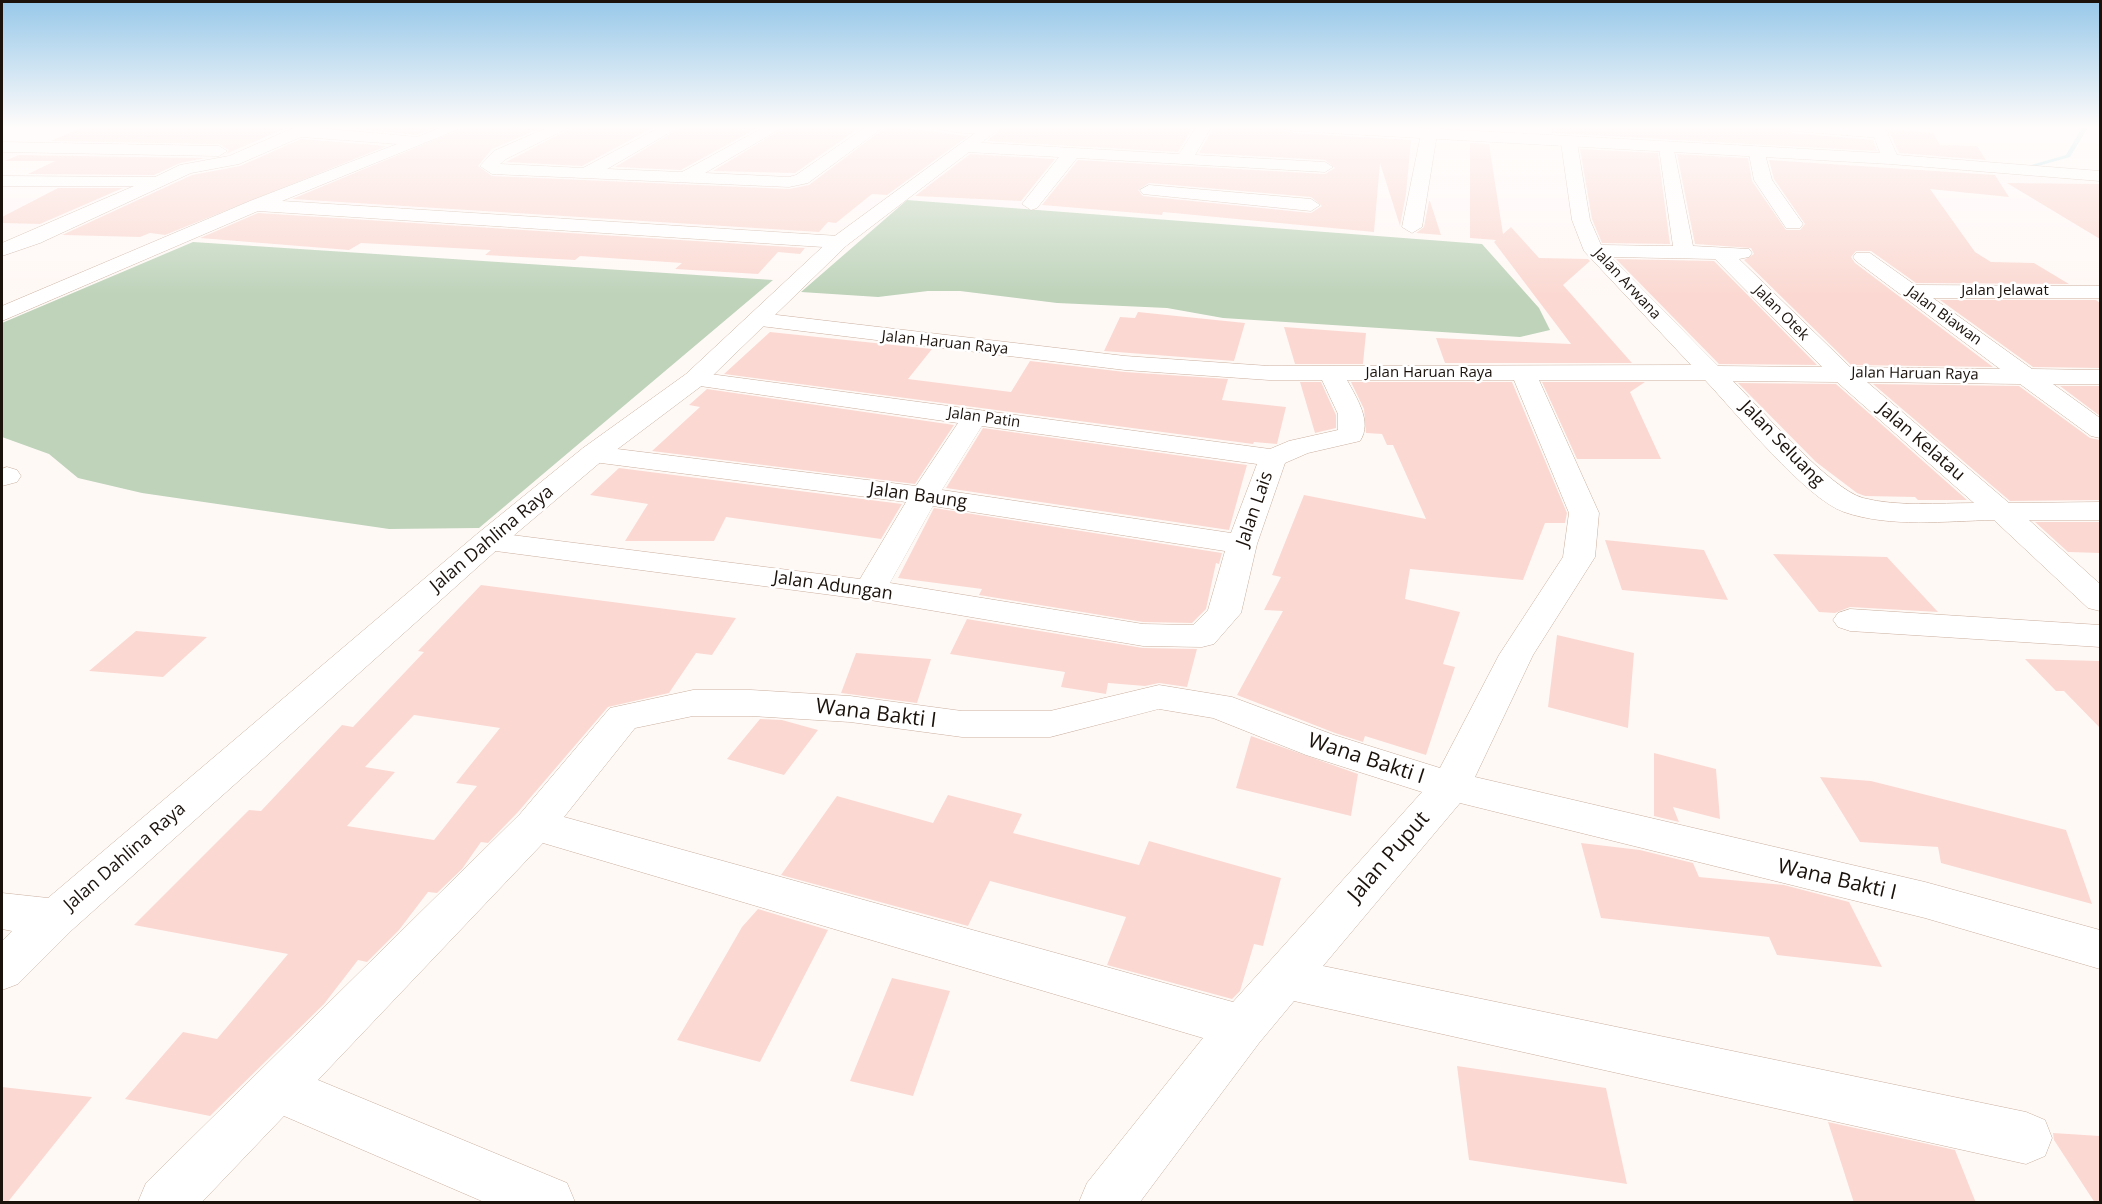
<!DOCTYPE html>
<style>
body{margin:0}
#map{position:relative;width:2102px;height:1204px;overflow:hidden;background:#fff9f6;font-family:"Open Sans",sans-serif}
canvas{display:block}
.frame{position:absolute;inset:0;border:3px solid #1b120c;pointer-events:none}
</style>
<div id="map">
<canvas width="2102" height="1204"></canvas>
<div class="frame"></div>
</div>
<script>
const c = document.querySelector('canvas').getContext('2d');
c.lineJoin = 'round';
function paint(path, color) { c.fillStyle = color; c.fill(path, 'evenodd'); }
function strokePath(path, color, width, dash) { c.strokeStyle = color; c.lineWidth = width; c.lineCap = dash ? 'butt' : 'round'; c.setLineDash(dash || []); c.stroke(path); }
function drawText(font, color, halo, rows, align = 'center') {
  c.font = font + ' "Open Sans",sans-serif'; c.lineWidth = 5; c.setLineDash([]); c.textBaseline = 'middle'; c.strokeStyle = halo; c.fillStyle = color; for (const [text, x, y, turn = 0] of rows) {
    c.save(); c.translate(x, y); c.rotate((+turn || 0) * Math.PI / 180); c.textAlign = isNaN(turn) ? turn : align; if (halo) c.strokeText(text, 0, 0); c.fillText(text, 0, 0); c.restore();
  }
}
const forest = new Path2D(`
 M907,200L1482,244L1539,308L1550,330L1520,337L1223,318L1167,308L1057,303L960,291H928L878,297L801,292Z
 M193,242L773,280L479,528L389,529L142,493L78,478L49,454L2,437V323Z`);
const stream = new Path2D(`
 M2080,126H2086L2087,129L2070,157L2020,171L2017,169L2066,155L2081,129Z`);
const building = new Path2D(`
 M85,126H291L226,154L229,150L219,144L51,141Z
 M327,126H437L417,135Z
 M468,126L541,128L492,149L478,166L492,176L789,189L809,185L887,126L968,136L887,195L872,194L836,223L828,222L819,232L292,199Z
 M575,126H656L582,166L506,162Z
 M683,126H761L681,170L615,167Z
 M787,126H862L795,173L713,171Z
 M1005,126H1194L1178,152L987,141Z
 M1214,126H1285L1294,133L1411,140L1406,194L1400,226L1380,163L1374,232L1163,212L1162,215L1042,205L1078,160L1325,174L1335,168L1325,160L1199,153ZM1149,183L1311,197L1322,206L1311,213L1143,196L1138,190Z
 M1551,126H1784L1793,133L1873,140L1877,151L1552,133Z
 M1888,129L1933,133L1940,145L1977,146L1986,160L1899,153Z
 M301,139L387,146L165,235L150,233L140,237L62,235L192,175L240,166Z
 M1470,143L1489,144L1503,234L1511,227L1539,258L1588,259L1590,261L1563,285L1632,363H1445L1436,338L1571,344L1494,242L1496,240L1470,238Z
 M1580,149L1658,153L1670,244L1602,243L1592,219Z
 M970,154L1055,159L1021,201L915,196Z
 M1677,154L1748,158L1752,181L1786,230H1800L1805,224L1774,179L1769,160L1995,175L2009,197L1930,189L1975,252L1991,262L2034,263L2069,284L1916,283L1871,251H1856L1851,257L1855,263L1993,367L1851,365L1744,260L1754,254L1751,248L1695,244Z
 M19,155L206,158L180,163L154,175L28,174L55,161H4Z
 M2007,183L2100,184V239Z
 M58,188H123L40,224L2,223V217Z
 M1429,201H1430L1441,235L1416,233L1424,227Z
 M258,213L805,248L800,254L778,252L758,274L675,269L682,263L580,256L575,260L485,255L491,250L361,243L349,250L200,238Z
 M1616,259L1714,261L1817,365L1719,364Z
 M1940,300H2096L2100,303V368L2033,367Z
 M1138,312L1245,323L1234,361L1104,351L1120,317L1135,318Z
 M1284,327L1366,333L1363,364H1295Z
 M770,332L932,349L908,379L1011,392L1030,361L1125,372L1228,379L1222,400L1286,407L1277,444L1254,442L1253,444L724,374Z
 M1300,382H1321L1336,415V428L1315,433Z
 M1351,382H1512L1567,513L1565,523H1545L1523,580L1410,569L1405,599L1460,612L1443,664L1455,667L1426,755L1365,736L1363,742L1335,733L1237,695L1283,611L1264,610L1281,577L1272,575L1304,495L1426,519L1393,445H1387L1382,434L1366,433L1364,409Z
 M1542,382H1645L1630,392L1661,459H1577Z
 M1738,383L1836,384L1967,500H1918L1915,497L1865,496L1857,493L1816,462Z
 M1873,384L2019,386L2090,438L2100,440V500L2010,501Z
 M2060,386H2100V416Z
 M707,389L954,425L915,484L652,451L700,407L689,405Z
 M983,428L1247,465L1229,530L946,488Z
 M619,468L902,504L881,539L726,517L714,541H625L648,504L590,495Z
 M934,508L1222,553L1219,564L1216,563L1206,609L1192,623L1143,622L979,595L982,589L898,578Z
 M2035,522H2100V553L2068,552Z
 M1605,540L1704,550L1728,600L1622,590Z
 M1773,554L1887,557L1938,612L1850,607L1835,613L1819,612Z
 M481,585L736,618L712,655L696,653L669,693L608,707L518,812L488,843L481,842L462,869L437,893L428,892L399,930L367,962L358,960L324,1004L210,1116L125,1099L183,1032L217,1039L288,954L134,925L249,810L261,811L342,725L353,727L424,652L418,651ZM414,715L500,728L456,783L477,786L434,840L347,826L395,772L365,767Z
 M967,619L1143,648L1197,649L1187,687L1159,683L1145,686L1108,683L1106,694L1061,687L1065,672L950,654Z
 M136,631L207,637L163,677L89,671Z
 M1557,635L1634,653L1628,728L1548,707Z
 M856,653L931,659L917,703L841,693Z
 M2025,659L2100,661V728L2064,691H2056Z
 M760,719L782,720L818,730L784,775L727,759Z
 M1251,736L1358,774L1351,816L1236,788Z
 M1654,753L1716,769L1720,819L1673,807L1679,822L1654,816Z
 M1820,777L1871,781L2066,830L2092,904L1941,863L1938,847L1860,842Z
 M948,795L1022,814L1013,833L1139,865L1149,841L1281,878L1263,946L1254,944L1240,991L1232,999L1107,965L1126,917L990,881L968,926L781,875L837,796L933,823Z
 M1581,843L1640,850L1693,863L1699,877L1784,885L1849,902L1882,967L1777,955L1769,937L1601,918Z
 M758,909L828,930L760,1062L677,1040L742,927Z
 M892,978L950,991L913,1096L850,1081Z
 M1457,1066L1606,1088L1627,1184L1469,1160Z
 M2,1087L92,1097L7,1203H2Z
 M1828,1122L1955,1150L1976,1203H1854Z
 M2053,1133L2100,1136V1203H2095L2054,1140Z`);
const street = new Path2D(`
 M298,126L417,137L444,126H466L282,201L839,236L846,238L849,242L846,246L839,248L258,211L2,321V306L250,201L397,144L301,137L239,164L191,173L40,243L2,256V243L134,186H2V176L155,177L180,165L229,156Z
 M551,126H572L506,159L500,164L583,168L662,126H681L607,169L682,172L766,126H785L705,173L789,177L796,175L867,126H885L808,183L789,187L492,174L480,166L494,151Z
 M934,126H996L1000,130C993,137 941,133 934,126Z
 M1197,126H1212L1195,155L1325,162L1333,167L1325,172L1077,158L1037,208L1031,210L1022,204L1059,157L967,152L959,147L967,142L1179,154Z
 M1786,126C1804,126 1879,121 1889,133L1881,138L1793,131Z
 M1429,129L1437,134L1422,227L1412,233L1402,227L1421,134Z
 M1569,138L1577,143L1590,220L1601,245L1673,246L1659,148L1667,143L1673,145L1693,246L1749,249L1752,253L1749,257L1739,259L1850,367L2000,369L1856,261L1853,257L1856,253H1870L1915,285L2100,286V298H1933L2032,369L2100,370V384H2053L2100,418V438L2091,436L2020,384L1867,382L2009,503L2100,502V520H2029L2100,584V611L2088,608L1994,520C1946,521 1890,528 1844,512C1806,499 1736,413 1705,380H1539L1599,513L1595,557L1533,655L1475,777L1925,882L2100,930V969L1925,918L1460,803L1323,966L2026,1112L2045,1120L2052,1138L2045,1156L2026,1164L1294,1001L1259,1043L1140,1202H1079L1087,1183L1203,1038L543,843L318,1080L567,1183L575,1202H484L284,1116L202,1202H138L146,1183L520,814L610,708L693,690H751L850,696L962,711H1050L1159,685L1232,697L1334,735L1440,768L1499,655L1563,557L1569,513L1514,380H1347C1356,397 1373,422 1360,441L1308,453L1285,463L1257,544L1241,613L1214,644L1202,647L1143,646L870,600L488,550L477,548L473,541L477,534L488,532L860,579L906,502L593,462L583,460L579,454L583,448L593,446L916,486L958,423L686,384L683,379L686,374L695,372L1270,449L1289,441L1338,430V414L1322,380H1269L1125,370L752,325L749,320L752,315L760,313L1125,356L1269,366L1691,365L1584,251L1572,220L1561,143ZM1611,257L1715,259L1822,367L1718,366ZM1733,381L1837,382L1974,503C1938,503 1898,507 1863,498C1830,489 1760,408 1733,381ZM982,426L1257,464L1231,533L942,490ZM933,506L1225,551L1208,610L1193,625L1143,624L890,583ZM1159,709L1213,718L1306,755L1422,792L1233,1002L564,817L635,728L693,716H751L850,722L962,737H1050Z
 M2,142L219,146L227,151L219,156L2,152Z
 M1757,149L1765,154L1772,180L1803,224L1800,228H1786L1754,180L1749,154Z
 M1149,185L1311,199L1320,205L1311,211L1143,194L1140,190Z
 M7,467L17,470L21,476L17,482L2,486V469Z
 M1850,609L2100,625V647L1850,631L1838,627L1833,620L1838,613Z`);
const secondary = new Path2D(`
 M985,126H1003L846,246L704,384L603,460L499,548L72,930L18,984L2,990V941L12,931L2,929V893L48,898L477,534L583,448L686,374L832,238Z
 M1287,126H1386L1880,153L1873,134L1868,126H1884L1897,155L2100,171V181L1890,164L1294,131Z`);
const farStreetnames = [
 ["Jalan Arwana",1627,284,47],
 ["Jalan Jelawat",2005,291],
 ["Jalan Otek",1781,313,45],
 ["Jalan Biawan",1944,316,36],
 ["Jalan Haruan Raya",945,343,6],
 ["Jalan Haruan Raya",1429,373],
 ["Jalan Haruan Raya",1915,374,1],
 ["Jalan Patin",984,418,8]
];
const streetNames = [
 ["Jalan Kelatau",1921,442,41],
 ["Jalan Seluang",1782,444,46],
 ["Jalan Baung",918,496,8],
 ["Jalan Lais",1255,509,-71],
 ["Jalan Dahlina Raya",492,539,-40],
 ["Jalan Adungan",833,586,8],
 ["Jalan Dahlina Raya",125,857,-41]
];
const nearStreetnames = [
 ["Wana Bakti I",876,714,7],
 ["Wana Bakti I",1366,759,18],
 ["Jalan Puput",1389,857,-49],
 ["Wana Bakti I",1837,880,13]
];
paint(forest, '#bed3ba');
paint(stream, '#bee5ea');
paint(building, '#fbd9d2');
strokePath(street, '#caaf9e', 1);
strokePath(secondary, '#caaf9e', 1);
paint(street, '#fff');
paint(secondary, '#fff');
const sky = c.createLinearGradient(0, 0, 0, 295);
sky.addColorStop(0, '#97c8e9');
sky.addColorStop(0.43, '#fffcfb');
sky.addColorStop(1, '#fffcfb00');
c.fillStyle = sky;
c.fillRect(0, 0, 2102, 295);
drawText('15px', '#1b120c', '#fff', farStreetnames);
drawText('18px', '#1b120c', '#fff', streetNames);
drawText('21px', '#1b120c', '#fff', nearStreetnames);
</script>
